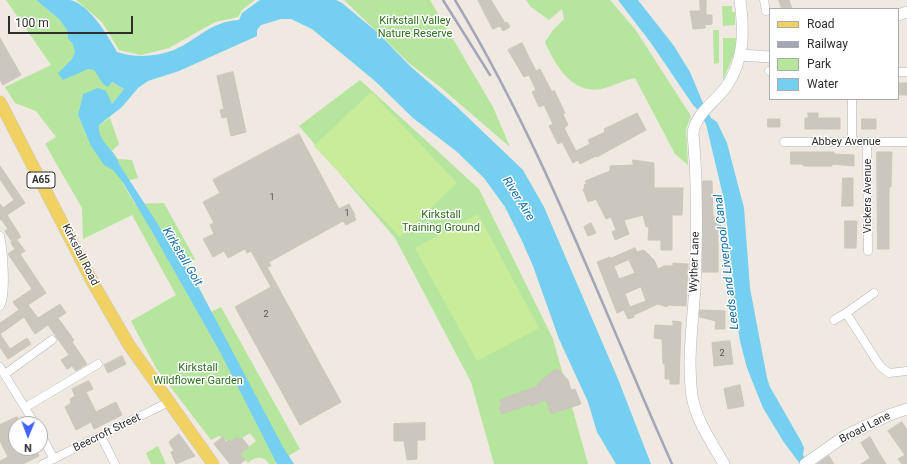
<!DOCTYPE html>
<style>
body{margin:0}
#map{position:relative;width:907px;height:464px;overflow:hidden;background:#efe9e1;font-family:Roboto,sans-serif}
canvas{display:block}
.legend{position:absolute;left:769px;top:8px;width:130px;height:92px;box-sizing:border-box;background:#fff;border:1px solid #ababab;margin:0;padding:5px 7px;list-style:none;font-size:12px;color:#2e2e2e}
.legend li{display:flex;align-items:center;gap:8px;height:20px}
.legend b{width:20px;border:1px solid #ababab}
.north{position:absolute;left:8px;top:416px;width:40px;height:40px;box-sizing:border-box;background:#fff;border:1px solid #ababab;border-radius:50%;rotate:181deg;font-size:11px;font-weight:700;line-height:16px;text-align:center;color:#2e2e2e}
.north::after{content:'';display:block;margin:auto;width:14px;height:18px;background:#4264fb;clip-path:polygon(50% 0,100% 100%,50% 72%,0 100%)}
.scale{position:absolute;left:8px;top:16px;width:125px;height:18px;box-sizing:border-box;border:2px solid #2e2e2e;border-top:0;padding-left:5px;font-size:12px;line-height:14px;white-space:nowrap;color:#2e2e2e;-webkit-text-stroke:3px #fff;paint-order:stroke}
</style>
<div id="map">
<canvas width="907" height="464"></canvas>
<ul class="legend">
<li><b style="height:5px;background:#f2d163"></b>Road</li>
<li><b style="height:5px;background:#a3a6b8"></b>Railway</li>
<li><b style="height:11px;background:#b6e59e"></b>Park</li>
<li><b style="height:11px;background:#75cff0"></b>Water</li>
</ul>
<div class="north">N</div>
<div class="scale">100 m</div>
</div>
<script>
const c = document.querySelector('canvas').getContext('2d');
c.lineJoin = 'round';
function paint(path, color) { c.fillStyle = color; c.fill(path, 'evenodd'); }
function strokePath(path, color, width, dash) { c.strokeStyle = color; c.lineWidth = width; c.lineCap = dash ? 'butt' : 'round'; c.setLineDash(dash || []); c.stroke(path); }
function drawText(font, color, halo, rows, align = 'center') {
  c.font = font + ' Roboto,sans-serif'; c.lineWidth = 3; c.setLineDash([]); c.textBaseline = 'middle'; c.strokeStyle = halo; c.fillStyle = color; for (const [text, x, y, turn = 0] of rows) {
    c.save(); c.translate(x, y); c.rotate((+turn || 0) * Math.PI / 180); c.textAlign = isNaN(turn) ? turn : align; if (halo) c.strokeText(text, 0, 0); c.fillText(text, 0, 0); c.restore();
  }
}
const green = new Path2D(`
 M6,0H36L59,19L67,30L68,39L111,82L124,89L112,104L83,94L78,115L87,137L99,125L110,118L119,144L112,151L118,159L132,160L138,178L122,182L135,204L164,203L195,259L174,270L219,350L226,340L211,312L221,307L300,449L275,464H269C264,456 255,456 248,463L240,454L256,441L250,433L239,440L236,437L230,442L219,436L211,440L156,368L131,321L176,295L132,215L83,239L82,208L45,144L56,137L36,111L15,103L5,87L51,65Z
 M76,0H255L242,10L238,17L215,22L169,48L141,55L119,50L102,22Z
 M344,0H430L493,107L510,147L439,86L410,64Z
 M526,0H610L635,29L691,116L686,129L688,165L675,154L635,78C624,80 616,85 605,88C574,97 556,67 545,42L553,30L564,19L562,9L549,20L531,7Z
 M722,6H732V12H735V25L723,26Z
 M713,30H719V63L714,64Z
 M723,38H736L735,52L723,80Z
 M360,80L479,189L553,339L588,464H494L471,382L395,238L299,126Z
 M158,446L166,464H151L146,453Z`);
const pitch = new Path2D(`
 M371,92L457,183L400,237L314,146Z
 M478,214L539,328L477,361L415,248Z`);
const water = new Path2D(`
 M36,0C47,0 59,0 70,0C88,3 109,37 117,52C135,58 155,57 174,50C199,39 209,22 239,20L242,13L260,0H336L342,3L378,33L410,66L456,106L523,170L544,207L618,379L651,464H616L597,432L588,402L559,339L533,266L522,241L505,207L484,178L456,151L413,118L375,81L312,29L291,19H281L261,25L257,30V36L179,71L148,81L138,88L122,107L99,125C97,142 115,149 119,164L199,288L283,447L294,464H277L220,352L150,228L122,181L113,170L104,165L91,146L78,115L83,94L98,88L106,91L112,104L124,89L112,82L108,87L103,84L94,70L88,69L63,80L58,73L72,59L75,52L73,44L68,39L67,30L59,19Z
 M618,0H638L674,46L690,72L703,103L711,118L717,122L727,143L744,208L750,288L767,378L770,387L801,441L804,448L803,455L809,464H800L783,441L763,408L747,368L740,341L736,314L725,204L706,124L698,110L693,105L651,43Z`);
const building = new Path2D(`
 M478,0H491L505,23L507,22L510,27L503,31L500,26L493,29Z
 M700,0H706V15H712V24L705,25V28L693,29L690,11H700Z
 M779,0H789L792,9H782Z
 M0,38L21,75L3,85L0,80Z
 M522,43L536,71L540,69L552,92L554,90L565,113L563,114L568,125L564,128L576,151L590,144L588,140L605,132L604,129L637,113L646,130L597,157L596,156L580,164L578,160L573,163L562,142L558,144L549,126L553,124L544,105L539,107L532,92L536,90L529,75L524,77L508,50Z
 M233,72L246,132L231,136L227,117L222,118L220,110L224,109L217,76Z
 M900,83H907V95H900Z
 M808,113H818V118H840V129H805V118H808Z
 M768,119H780V127H768Z
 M862,119H876V129H862Z
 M299,134L339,209L349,204L355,215L354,216L356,220L346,225L343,221L269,262L271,266L267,267L341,402L300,425L235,307L271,287L251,251L247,253L245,249L228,258L224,251L213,257L203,239L214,234L210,225L214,223L203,202L220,193L213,180Z
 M791,152H834V154L854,155V166L832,164V166H804L802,164H791Z
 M877,152H892L891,187H889V249H878Z
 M633,160L654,163V188H683L682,215H672V250H661V240H648L649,227H646L643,215L624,220L629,234L615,240L612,232L616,230L611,217L606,219L596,199L588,202L583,189L585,188L584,185L587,184L585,181L610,171V166L633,165Z
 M0,166L25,203L7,215L21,237L12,242L5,231L8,229L1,219L0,220V204L3,208L14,200L0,179Z
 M843,178H853V206H842Z
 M703,181H712L713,217H721V233H718V272H703Z
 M845,221H857L856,248H845Z
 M591,223L596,233L588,236L584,227Z
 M17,240L25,251L20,254L46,293L28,305L38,318L60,304L66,313L58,318L74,340L72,342L87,364L76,371L72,366L67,369L61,360L69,355L48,325L35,334L24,317L0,334L10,349L27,338L31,344L8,359L0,347V323L19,310L13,302L32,289L8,254L15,249L11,243Z
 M635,248L637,252L644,250L654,260L658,269L664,266H673V263L688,264L686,306L668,305L667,307L658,304L634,315V317L628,319L624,310L617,313L597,262L610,257L611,258ZM629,260L635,273L619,279L614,266ZM641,287L646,301L630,307L625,294Z
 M700,310L725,311V329H715L716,321L700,317Z
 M673,321L681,322L679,384H670V379H665V364H663L662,339L654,338L655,325L673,326Z
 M730,341L733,364L714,366L712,343Z
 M122,356L126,364L108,373L104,365Z
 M556,369L559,370L568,380L571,390L575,389L581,404L551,414L546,400L531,406L530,404L502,414L499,407H502L500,400L538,386V384Z
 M89,381L93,389L86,392L96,412L116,402L122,415L94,429L91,422L76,430L65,407L71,403L70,399L75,396L72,389Z
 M740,385L744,406L728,409L724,389Z
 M17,417L20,424H16V430L9,434L16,448L18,451L25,448H35L39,456L23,464H0V461L8,457L0,441V425Z
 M902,422L907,430V464H902L898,459L905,455L888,431Z
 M425,423V440H417V459L407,460L404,441H394V424Z
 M179,434L195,456L176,464L171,452L174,451L169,442Z
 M223,437L226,442L229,440L230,442L237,437L239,440L242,438L249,447L240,454L245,460L240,464H230L214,444Z
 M870,437L879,453L886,464H861L870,458L861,443Z
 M829,456L834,464H817Z`);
const street = new Path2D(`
 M764,0L766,11
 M769,71H770
 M898,72H907
 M784,142H907
 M852,142V99
 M867,142L868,251
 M0,236C3,249 7,295 0,306
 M874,293L846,313L880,366L889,373L907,371
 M834,320L846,313
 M0,367L35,424
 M5,374L52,340
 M26,407L98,364
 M40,433L54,459
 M101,436L115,464
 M43,464L171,401`);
const secondary = new Path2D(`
 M898,15L907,12
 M741,55L770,57
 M724,464C712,443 696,420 692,396C687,359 693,322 695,286C697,235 698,185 693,134C694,115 716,101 726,87C745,59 744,31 740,0
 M805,464L845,436L889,415L907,409`);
const primary = new Path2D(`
 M0,102L93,283L129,345L213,464`);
const rail = new Path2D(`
 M443,0L490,75
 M455,0C544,147 602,308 672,464`);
const numberNames = [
 ["1",272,198],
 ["1",347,214],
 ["2",266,315],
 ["2",722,354]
];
const shields = [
 [41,180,28]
];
const shieldNames = [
 ["A65",41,180]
];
const parkNames = [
 ["Kirkstall Valley",415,21],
 ["Nature Reserve",415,34],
 ["Kirkstall",441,215],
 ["Training Ground",441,228],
 ["Kirkstall",198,368],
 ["Wildflower Garden",198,381]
];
const streetNames = [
 ["Abbey Avenue",846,142],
 ["Vickers Avenue",868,196,-90],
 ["Kirkstall Road",80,255,63],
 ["Wyther Lane",695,262,-88],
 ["Broad Lane",865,428,-27],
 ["Beecroft Street",107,433,-26]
];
const waterNames = [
 ["River Aire",518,199,58],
 ["Kirkstall Goit",182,257,59],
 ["Leeds and Liverpool Canal",727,262,-97]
];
paint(green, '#b6e59e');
paint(pitch, '#c9ec9a');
paint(water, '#75cff0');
paint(building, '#cbc7bf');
strokePath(building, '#cbc5ba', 1);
strokePath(street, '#b4b7c1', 9);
strokePath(secondary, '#b4b7c1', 12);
strokePath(primary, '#c9c9c9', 13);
strokePath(street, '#fff', 8);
strokePath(secondary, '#fff', 11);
strokePath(primary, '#f2d163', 12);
strokePath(rail, '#a3a6b8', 2.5);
drawText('9px', '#555452', null, numberNames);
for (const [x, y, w] of shields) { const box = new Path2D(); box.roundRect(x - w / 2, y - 8, w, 16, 3); c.fillStyle = '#fff'; c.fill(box); strokePath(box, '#2e2e2e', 1); }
drawText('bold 10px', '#2e2e2e', null, shieldNames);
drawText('11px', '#2c6e1b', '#fff', parkNames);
drawText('11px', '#2e2e2e', '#fff', streetNames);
drawText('italic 12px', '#0d6fa3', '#fff', waterNames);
</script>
